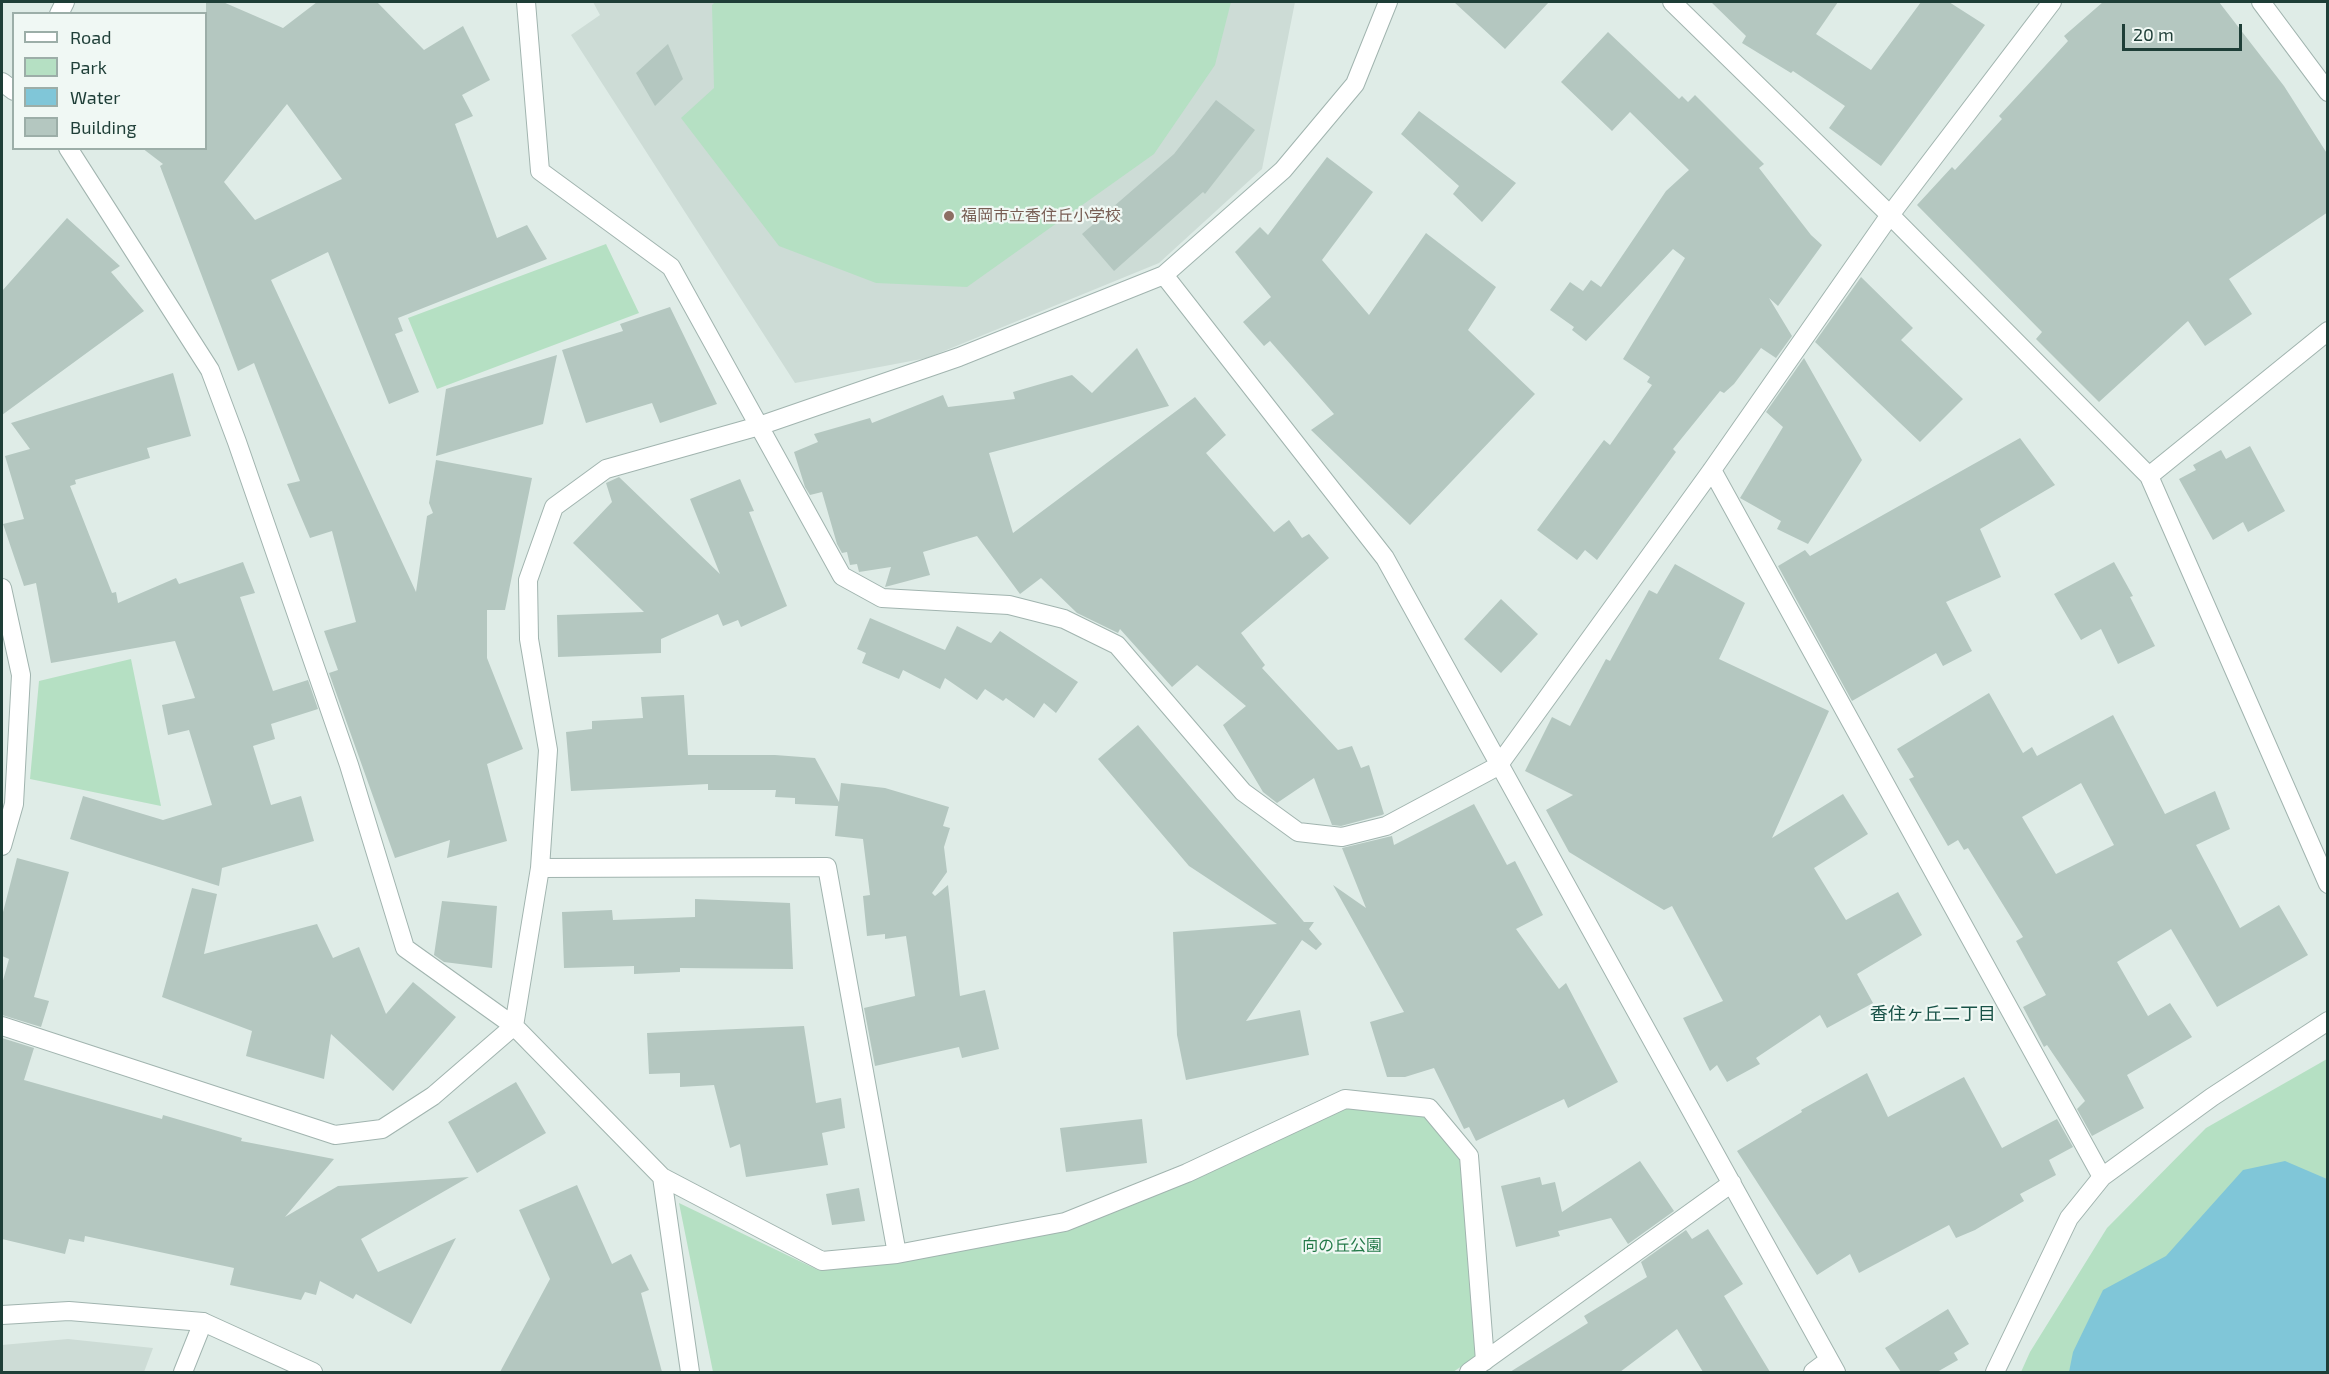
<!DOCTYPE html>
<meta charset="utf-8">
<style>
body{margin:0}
#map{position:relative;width:2329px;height:1374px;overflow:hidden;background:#dfece7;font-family:"Exo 2",sans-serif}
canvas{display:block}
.frame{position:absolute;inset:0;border:3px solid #1e3e37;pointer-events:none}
.legend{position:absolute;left:12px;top:12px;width:195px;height:138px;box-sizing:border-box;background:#f0f8f4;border:2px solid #9caea8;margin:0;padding:8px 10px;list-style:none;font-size:18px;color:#1e3e37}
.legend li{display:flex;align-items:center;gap:12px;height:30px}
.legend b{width:30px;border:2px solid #9caea8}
.scale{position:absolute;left:2122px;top:24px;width:120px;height:27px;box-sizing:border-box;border:3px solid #1e3e37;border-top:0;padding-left:8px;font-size:18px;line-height:21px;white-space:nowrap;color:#1e3e37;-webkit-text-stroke:4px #f0f8f4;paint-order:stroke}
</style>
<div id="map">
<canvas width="2329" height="1374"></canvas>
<div class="frame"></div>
<ul class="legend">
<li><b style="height:8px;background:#fff"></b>Road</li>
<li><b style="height:16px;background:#b5e0c3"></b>Park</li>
<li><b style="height:16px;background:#80c6d8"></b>Water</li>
<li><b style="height:16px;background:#b4c7c0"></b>Building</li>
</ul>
<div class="scale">20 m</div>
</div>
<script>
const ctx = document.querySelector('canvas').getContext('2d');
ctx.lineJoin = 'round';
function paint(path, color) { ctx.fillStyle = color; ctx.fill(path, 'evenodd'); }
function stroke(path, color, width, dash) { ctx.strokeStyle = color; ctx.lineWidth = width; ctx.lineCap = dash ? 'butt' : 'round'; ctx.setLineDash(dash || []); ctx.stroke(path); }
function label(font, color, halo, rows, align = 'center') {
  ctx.font = font + ' "Exo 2","Noto Sans JP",sans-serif'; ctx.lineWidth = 4.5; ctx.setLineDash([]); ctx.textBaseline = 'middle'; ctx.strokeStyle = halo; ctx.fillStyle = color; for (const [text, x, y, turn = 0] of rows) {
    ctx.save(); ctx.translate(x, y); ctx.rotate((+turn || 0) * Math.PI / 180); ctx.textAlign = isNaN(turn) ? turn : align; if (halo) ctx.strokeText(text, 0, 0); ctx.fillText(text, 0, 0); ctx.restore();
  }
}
paint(new Path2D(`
 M593,2h702l-33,167 -103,94 -232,95 -132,25 -224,-348 29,-20z
 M68,1339l85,9 -9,24h-142v-27z`), '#cddcd6');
paint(new Path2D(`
 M715,2h516l-16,63 -61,89 -187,133 -91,-4 -97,-37 -98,-128 33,-30 -2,-83z
 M606,244l33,69 -202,76 -29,-71z
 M131,659l30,147 -131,-27 9,-98z
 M2327,1059v313h-306l9,-20 77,-124 99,-100z
 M1345,1106l82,9 38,43 12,198 -24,16h-740l-34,-169 139,67 247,-39z`), '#b5e0c3');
paint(new Path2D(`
 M2285,1161l42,18v193h-258l4,-20 30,-62 63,-34 77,-86z`), '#80c6d8');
paint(new Path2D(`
 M206,2h17l60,26 34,-26h60l47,48 39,-24 27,54 -28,15 11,21 -18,8 42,114 30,-13 20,34 -149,59 5,13 -8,3 24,58 -30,12 -61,-152 -57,28 145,312 11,-76 6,-3 -4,-10 7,-43 96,18 -27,132h-18v48l36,91 -36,15 20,77 -60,17 3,-18 -55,18 -66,-185 9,-3 -14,-39 32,-9 -24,-91 -22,7 -23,-54 13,-3 -46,-118 -16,8 -78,-205 3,-2 -21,-16h64zM287,104l55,75 -87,41 -31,-38z
 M1454,2h95l-44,47z
 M1711,2h127l-22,32 55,36 50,-68h28l36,23 -104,141 -52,-38 16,-22 -52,-35 -2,2 -49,-30 4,-7z
 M2103,2h116l65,84 44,69v57l-99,67 23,35 -47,32 -17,-25 -89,81 -63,-63 6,-7 -125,-127 35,-38 3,3 47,-51 -3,-3 69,-75 -4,-5z
 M1608,32l71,67 3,-3 6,6 7,-7 69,69 -5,4 52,67 11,10 -44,61 -9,-8 23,38 -16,22 -15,-10 -27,36 -10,9 -4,-2 -47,58 3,3 -79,108 -12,-10 -8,10 -40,-30 67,-90 6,5 42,-60 -5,-3 3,-5 -27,-18 62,-101 -12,-9 -87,92 -14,-11 2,-3 -24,-17 20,-28 13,9 8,-11 10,7 65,-96 23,-21 -59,-58 -18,19 -51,-49z
 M668,44l15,35 -28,27 -19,-33z
 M1216,100l39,30 -50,64 -2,-2 -89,79 -32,-37 92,-80z
 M1419,111l97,72 -34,39 -29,-28 6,-8 -58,-52z
 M1327,157l46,35 -51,68 47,55 57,-82 70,54 -28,43 67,64 -125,131 -99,-95 23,-16 -64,-73 -6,5 -21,-24 28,-25 -36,-45 25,-25 8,8z
 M67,218l53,48 -9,6 33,39 -142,104v-124z
 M1861,277l52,51 -12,12 62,59 -43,43 -105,-100z
 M670,307l47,97 -57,19 -8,-20 -66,20 -24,-73 61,-19 -3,-7z
 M1137,348l32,58 -180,47 24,80 182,-136 31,38 -20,18 68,79 15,-12 13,18 7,-4 20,24 -88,75 24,32 -3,3 76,82 14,-4 9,22 8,-3 15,49 -2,1 -41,11 -9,-1 -18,-47 -37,25 -14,-11 -40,-67 23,-19 -49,-41 -25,22 -52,-58 -2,4 -41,-20 -36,-35 -21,16 -43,-58 -54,16 7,23 -45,12 6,-20 -32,5 -2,-8 -7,1 -3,-13 -5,1 -5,-9 -15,-52 -12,3 -5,-8 -11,-35 24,-10 -4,-8 56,-16 2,5 71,-28 5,12 67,-8 -2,-7 59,-17 20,18z
 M557,355l-14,69 -107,32 10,-67z
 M1804,358l58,102 -54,84 -31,-15 4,-8 -41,-23 43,-71 -17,-15z
 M173,373l18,63 -44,12 3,10 -75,22 1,4 -6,2 42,107 4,-1 2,11 58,-25 3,6 64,-22 12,31 -15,4 33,94 35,-11 10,29 -47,15 4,15 -22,7 18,59 30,-9 13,45 -92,27 -3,18 -149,-47 13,-43 80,24 49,-15 -23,-75 -21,5 -6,-30 33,-7 -20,-57 -124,22 -15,-80 -12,3 -21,-62 21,-5 -19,-63 25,-7 -19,-26z
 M2020,438l35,47 -75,44 21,48 -55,25 26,49 -29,15 -7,-13 -84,48 -74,-135 27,-16 5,6z
 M2250,446l35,65 -37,21 -5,-10 -30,18 -34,-61 17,-9 -3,-5 28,-15 5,9z
 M619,477l101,97 -30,-75 50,-20 14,32 -5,1 38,94 -46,21 -3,-7 -15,6 -5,-12 -57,25v14l-103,4 -1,-42 87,-3 -71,-69 39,-41 -6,-19z
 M2114,562l19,34 -3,1 25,49 -37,18 -17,-35 -20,11 -27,-46z
 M1675,564l70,39 -26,56 110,52 -57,127 71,-44 25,40 -54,34 32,52 52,-28 24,43 -65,39 16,29 -46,25 -7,-13 -64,43 4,6 -33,18 -10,-17 -7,6 -27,-53 40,-17 -51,-95 -8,4 -95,-58 -23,-42 27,-15 -48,-24 27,-54 18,9 36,-67 4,2 39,-71 8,4z
 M1501,599l37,35 -37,39 -37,-34z
 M870,618l75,32 12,-24 34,17 9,-12 78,51 -22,31 -12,-10 -10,15 -28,-20 -3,3 -18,-12 -8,11 -32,-22 -5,11 -37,-19 -4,9 -37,-16 4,-10 -9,-4z
 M1989,693l34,60 9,-6 5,9 76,-41 52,99 50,-23 15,38 -34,16 44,83 39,-23 29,50 -91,52 -46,-78 -54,33 31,54 22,-13 22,34 -65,38 17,33 -52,28 -15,-27 8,-8 -38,-56 -3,2 -21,-40 23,-12 -30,-54 7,-4 -55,-89 -4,2 -6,-10 -10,6 -39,-67 5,-2 -17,-28zM2081,783l33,62 -58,29 -34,-57z
 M684,695l4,60h87l40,3 24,44 2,-19 44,5 64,19 -6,19 7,2 -6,19 3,25 -15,21 3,3 13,-11 12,111 25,-6 14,59 -37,9 -3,-11 -84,19 -11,-58 51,-12 -9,-60 -21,3v-5l-18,2 -4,-40 7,-1 -7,-56 -28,-3 3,-30 -43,-2v-6l-20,-1 1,-7h-68v-6l-137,7 -5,-59 26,-3v-8l51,-3 -2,-21z
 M1138,725l166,197h10l-5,7 13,15 -6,6 -14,-10 -56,81 54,-11 9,45 -123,25 -9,-45 -4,-103 104,-8 -88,-58 -91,-107z
 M1474,804l33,61 8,-4 28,54 -27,14 43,60 7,-6 52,99 -50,26 -4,-9 -88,42 -7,-14 -5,2 -30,-61 -29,9h-18l-17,-55 34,-10 -71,-127 33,23 -24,-60 50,-12 2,9z
 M17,858l52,14 -35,125 15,4 -8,26 -39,-12v-31l7,-25 -7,-3v-40z
 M192,888l25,6 -13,60 113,-30 16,34 26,-11 27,67 27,-32 43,35 -63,74 -62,-57 -7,45 -78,-23 6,-25 -90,-34z
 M695,899l95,4 3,66 -113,-1v4l-46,2v-8l-70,2 -2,-56 50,-2 1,10 82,-3z
 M442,901l55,5 -5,62 -48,-6 -10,-7z
 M804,1026l12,77 25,-5 4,30 -23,5 6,32 -82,12 -6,-33 -10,4 -16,-63 -34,2v-14l-31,1 -2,-41z
 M2,1038l32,10 -10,32 138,39 1,-4 79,23 -1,3 93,18 -49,58 53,-31 131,-9 -108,62 17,33 78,-34 -45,86 -55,-30 -3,5 -33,-18 -4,14 -11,-3 -4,8 -71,-15 4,-17 -149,-32 -1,6 -15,-3 -4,15 -63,-15z
 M1867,1073l21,44 76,-40 38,71 55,-29 16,28 -24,13 7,15 -36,19 4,7 -49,29 -19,8 -7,-13 -90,48 -9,-19 -33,21 -80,-124 65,-39 -1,-2z
 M516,1082l30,51 -69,40 -29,-51z
 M1142,1119l5,44 -81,9 -6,-44z
 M1640,1161l34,50 -46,33 -17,-26 -53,13 2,5 -44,11 -15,-61 39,-9 2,8 13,-3 7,30z
 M577,1185l35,79 19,-10 18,36 -8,3 21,79h-162l50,-93 -31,-69z
 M859,1188l6,33 -33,4 -6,-31z
 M1708,1229l35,55 -19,12 46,76h-67l-26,-43 -57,43h-110l78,-49 -4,-7 63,-39 -6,-15 45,-32 6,9z
 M1948,1309l21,35 -15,9 4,7 -21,12h-36l-16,-24z`), '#b4c7c0');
const minor = new Path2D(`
 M526,2l14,169 131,96 171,309 40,22 127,7 55,14 53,26 126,147 55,40 44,5 44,-11 112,-60 214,-296 178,-255 162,-213
 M1672,2l218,213 259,261 179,408
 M2261,2l67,90
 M59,14l6,-12
 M2,82l12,9
 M68,148l142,222 27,72 112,323 56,183 109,78 148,151 160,84 75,-7 168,-32 122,-49 158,-74 84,9 40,48 16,205
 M1164,275l221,283 451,814
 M1712,470l390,707
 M2149,476l179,-145
 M2,588l19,87 -7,129 -12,42
 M540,868l287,-1 70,387
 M2,1026l333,109 47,-6 51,-33 81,-70 26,-158 8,-118 -19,-111 -1,-59 26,-73 52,-38 153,-43 200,-69 205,-82 119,-105 72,-86 33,-82
 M662,1177l28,195
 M183,1372l20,-50
 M1469,1372l263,-189
 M1813,1372l16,-12
 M1995,1372l74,-154 33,-41 110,-80 116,-76`);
const tertiary = new Path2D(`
 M2,1315l67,-4 134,11 110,50`);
stroke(minor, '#a1b4af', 20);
stroke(tertiary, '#a1b4af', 20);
stroke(minor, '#fff', 18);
stroke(tertiary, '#fff', 18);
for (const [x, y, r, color] of [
 [949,216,6,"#8d6e63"]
]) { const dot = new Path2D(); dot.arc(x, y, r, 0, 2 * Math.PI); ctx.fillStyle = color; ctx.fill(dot); stroke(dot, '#f0f8f4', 2); }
label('16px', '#785e54', '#f0f8f4', [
 ["福岡市立香住丘小学校",961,216]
], 'left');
label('16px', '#247a49', '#f0f8f4', [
 ["向の丘公園",1342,1246]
]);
label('18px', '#185247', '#f0f8f4', [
 ["香住ヶ丘二丁目",1933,1014]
]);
</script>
